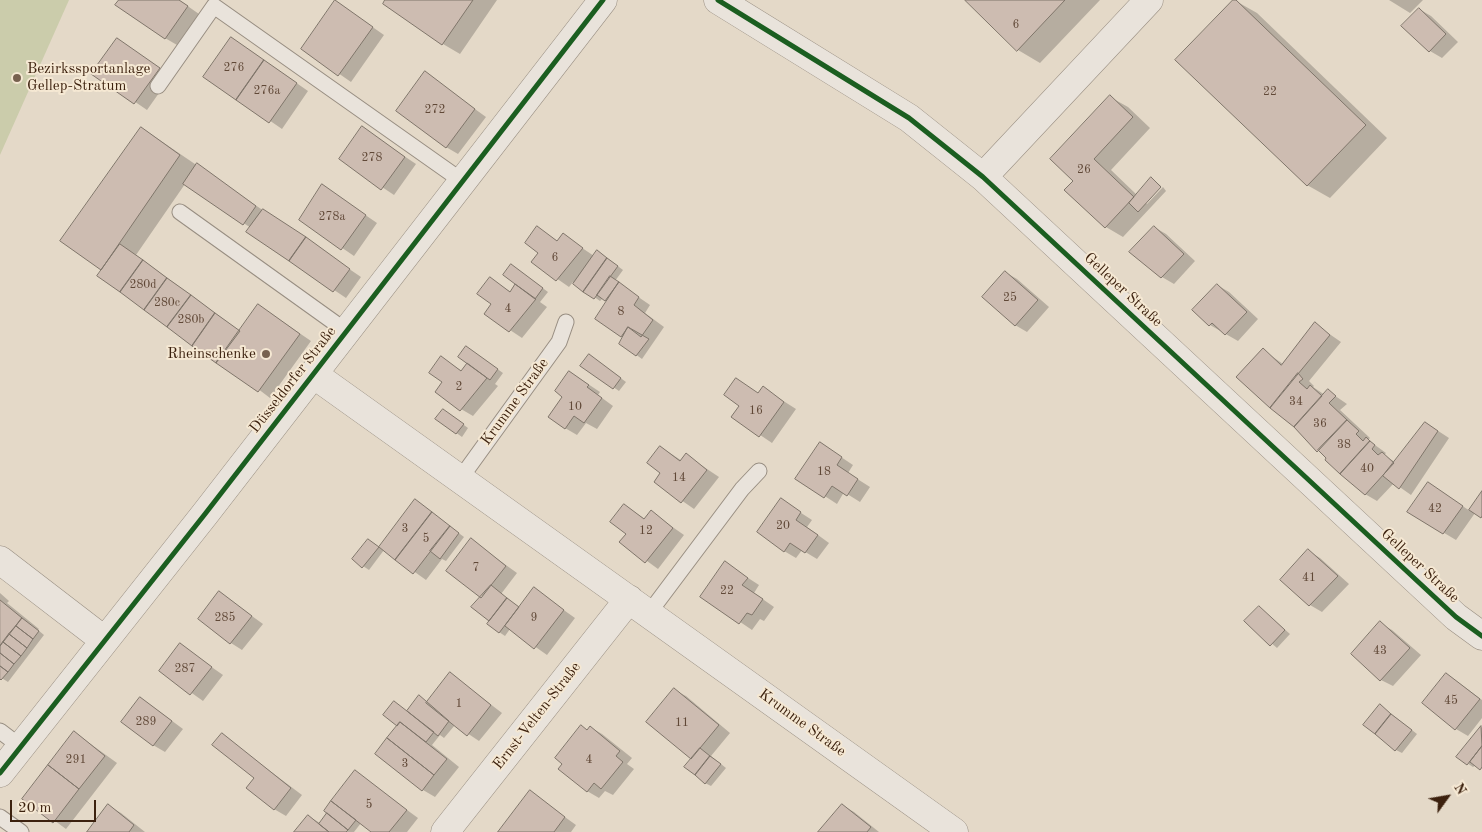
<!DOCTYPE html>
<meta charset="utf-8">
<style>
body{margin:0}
#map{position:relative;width:1482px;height:832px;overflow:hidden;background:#e4d9c8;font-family:"Old Standard TT",serif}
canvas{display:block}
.north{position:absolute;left:1422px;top:772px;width:50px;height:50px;-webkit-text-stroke:4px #f5e8d3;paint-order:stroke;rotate:58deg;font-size:14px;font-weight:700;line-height:20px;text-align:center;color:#3c210e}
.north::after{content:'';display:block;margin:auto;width:18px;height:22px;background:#3c210e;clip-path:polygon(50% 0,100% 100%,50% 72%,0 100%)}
.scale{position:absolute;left:10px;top:800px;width:86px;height:22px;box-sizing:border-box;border:2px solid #3c210e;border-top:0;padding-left:6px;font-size:15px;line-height:18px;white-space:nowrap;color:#3c210e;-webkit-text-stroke:4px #f5e8d3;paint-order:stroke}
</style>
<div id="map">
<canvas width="1482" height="832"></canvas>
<div class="north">N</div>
<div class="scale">20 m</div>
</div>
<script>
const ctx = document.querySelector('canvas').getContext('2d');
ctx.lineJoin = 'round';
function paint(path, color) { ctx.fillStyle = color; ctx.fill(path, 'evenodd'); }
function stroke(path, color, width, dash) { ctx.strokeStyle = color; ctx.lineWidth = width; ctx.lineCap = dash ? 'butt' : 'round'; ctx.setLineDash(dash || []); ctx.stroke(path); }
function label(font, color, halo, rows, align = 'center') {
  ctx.font = font + ' "Old Standard TT",serif'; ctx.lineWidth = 4; ctx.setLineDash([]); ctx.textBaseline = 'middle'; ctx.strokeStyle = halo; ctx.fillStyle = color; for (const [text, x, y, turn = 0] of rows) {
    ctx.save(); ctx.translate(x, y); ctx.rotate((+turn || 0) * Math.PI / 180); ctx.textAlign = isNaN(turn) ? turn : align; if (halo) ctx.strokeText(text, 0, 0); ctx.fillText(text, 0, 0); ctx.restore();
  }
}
paint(new Path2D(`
 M0,0h69l-69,155z`), '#cbccab');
paint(new Path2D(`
 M120,0h59l20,14 -22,31 -12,-7z
 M387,0h110l-37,54 -17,-10z
 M967,0h133l-60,63 -22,-13z
 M1234,0l23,13 130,125 -57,60 -23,-13z
 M1389,0h34l-13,13z
 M335,1l49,34 -33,47 -49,-34z
 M1419,9l12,7 27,26 -16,16 -12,-7z
 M117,40l54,36 -24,34 -54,-37z
 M243,46l65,45 -26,38 -77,-53z
 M425,73l61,44 -28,37 -12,-7z
 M1110,97l18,10 22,21 -39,42 26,25 14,-17 10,8 -16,16 2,2 16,-17 3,4 -43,46 -17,-10 -40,-37 9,-9z
 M142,128l219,149 -15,21 -98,-66 3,-4 -66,-44 -49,71 105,77 29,-19 41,28 -41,57 -208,-158z
 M362,128l54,36 -22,31 -54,-36z
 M323,186l54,37 -23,33 -54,-37z
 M1154,227l12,7 29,27 -21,23 -12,-7z
 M538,228l21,14 4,-7 31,21 9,-1 20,15 -8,11 35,24 -5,8 19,14 -22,32 -22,-16 4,-6 -27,-18 11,-18 -5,-3 -3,3 -27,-19 -4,5 -36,-25 7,-9z
 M517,269l31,23 -8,10 7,5 -25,31 -36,-24 7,-10 -3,-25 21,13 6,-8z
 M1005,272l12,7 32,28 -22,25 -12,-7z
 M1217,285l12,7 29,27 -20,22 -28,-16 -16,-15z
 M1315,324l26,18 -32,39 5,5 -1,1 12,8 3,-4 19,13 -7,6 30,28 -2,2 18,13 -2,2 11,7 31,-39 23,15 -38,57 -17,-12 -17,18 -12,-7 -38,-37 -22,-18 1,-1 -43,-88 20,14z
 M472,351l31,22 -8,11 3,2 -25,30 -12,-7 -20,-51 21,13 6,-8z
 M595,359l31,23 -7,9 -37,-25z
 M570,372l30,20 -2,3 15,11 -16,23 -11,-6 -9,12 -12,-7 -1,-32z
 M737,380l22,14 4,-6 33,21 -24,34 -40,-27 8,-10z
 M449,414l19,14 -6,9 -25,-18z
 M661,447l21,14 4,-6 33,22 -25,32 -39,-27 7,-9z
 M832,451l21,14 -5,8 22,14 -10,15 -16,-10 -7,12 -40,-26z
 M1440,491l30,20 12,-18v25l-7,-5 -19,27 -47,-28z
 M781,500l31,20 -5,7 22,16 -12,16 -15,-9 -6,8 -12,-7z
 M416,501l48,36 -18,24 -4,-2 -16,21 -42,-30 -15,20 -6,-4 11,-23 5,5z
 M624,505l21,14 6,-7 33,23 -26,34 -37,-27 6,-9z
 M471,540l46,33 -16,21 19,14 14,-19 41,29 -28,37 -37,-26 -5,7 -6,-4 -9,-11 -17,-14 9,-10z
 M1309,551l11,7 29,26 -27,28 -12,-7 -28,-25z
 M725,563l34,22 -5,8 20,14 -10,14 -4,-2 -8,11 -50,-34z
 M0,593l9,8 -2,2 32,26 -1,1 6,5 -36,47 -8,-5z
 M220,593l43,31 -21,26 -11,-7z
 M1259,607l31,27 -13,14 -31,-27z
 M1380,623l12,7 29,25 -28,31 -12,-6z
 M180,645l43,30 -20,26 -42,-30z
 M451,674l51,39 -23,28 -24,-16 -11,13 -4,-3 -8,10 27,22 -24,30 -12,-7 -24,-64 -5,-24 14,10 11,-15 9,6z
 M1447,674l35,26v18l-14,18 -12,-7z
 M674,690l12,6 44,37 -19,23 15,12 -15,18 -6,-3 -12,-25z
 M141,698l42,31 -18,23 -12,-7z
 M1381,706l36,28 -15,19 -6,-3z
 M582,727l6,3 2,-3 12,7 30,24 -5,6 7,5 -21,26 -8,-4 -6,7 -12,-7z
 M1481,727l1,1v41l-6,-4 -3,2 -15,-10z
 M74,732l43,31 -51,66 -42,-31z
 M222,735l80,60 -16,21 -12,-7 -19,-31z
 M355,772l63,46 -11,14h-34l-12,-9 -7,9h-59l13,-16 12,7z
 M530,792l46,33 -5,7h-71z
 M842,805l12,7 25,20h-59z
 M109,806l12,7 24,19h-56z`), '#0003');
const building = new Path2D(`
 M119,0h60l9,6 -23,33 -50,-34z
 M335,0l38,27 -35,49 -37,-27z
 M385,0h88l-31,45 -59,-41z
 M965,0h100l-48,51z
 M1233,0h3l130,125 -59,61 -132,-126z
 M1419,8l27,26 -17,18 -28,-26z
 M231,37l33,23 -28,40 -33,-23z
 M117,38l43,30 -26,36 -43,-30z
 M264,60l33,23 -28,40 -33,-23z
 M425,71l50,38 -29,39 -50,-37z
 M1110,95l23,22 -39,42 40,38 -29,31 -41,-38 9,-9 -23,-22z
 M362,126l43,31 -24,33 -42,-31z
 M141,127l39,28 -79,115 -41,-29z
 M197,163l59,43 -13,19 -60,-41z
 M1151,177l10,10 -23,25 -9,-9z
 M322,184l44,31 -25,35 -42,-30z
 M263,209l43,28 -17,24 -43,-29z
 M537,226l20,15 6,-8 20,15 -27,33 -25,-19 7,-9 -13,-10z
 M1154,226l30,28 -23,24 -32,-26z
 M306,237l44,32 -17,23 -44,-31z
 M120,244l23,16 -23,32 -23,-16z
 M597,250l10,8 -24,34 -10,-8z
 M607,258l11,8 -24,33 -11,-7z
 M143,260l24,18 -23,32 -24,-18z
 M511,264l32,24 -8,11 -32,-24z
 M1005,271l33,29 -23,26 -33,-29z
 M610,276l9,6 -14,19 -8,-6z
 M490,277l20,15 5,-8 21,15 -27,33 -25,-18 7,-10 -14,-10z
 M167,278l24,17 -24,32 -23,-17z
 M619,282l20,15 -5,8 19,15 -12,17 -13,-10 -7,10 -26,-18z
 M1217,284l30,28 -22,23 -13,-12 -3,3 -17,-16z
 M191,295l24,18 -23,33 -25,-19z
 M258,304l42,30 -42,58 -42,-29z
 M215,313l25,18 -24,32 -24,-17z
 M1315,322l15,13 -60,73 -34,-31 27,-29 18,17z
 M628,327l21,12 -13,17 -17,-12z
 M466,346l32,23 -8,11 -32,-23z
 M589,354l32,24 -8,11 -33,-23z
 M441,356l20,15 6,-8 20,15 -27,33 -25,-19 7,-10 -13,-9z
 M569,371l20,14 -2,2 15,11 -18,25 -10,-7 -9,13 -17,-12 14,-20 -7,-6z
 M1298,373l5,6 -4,3 8,7 3,-4 12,11 -28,31 -24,-19z
 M736,378l22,15 5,-7 21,16 -25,35 -28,-20 8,-11 -15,-11z
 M1328,389l8,7 -7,7 18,17 -30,32 -23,-25z
 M443,409l21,15 -8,10 -21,-15z
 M1347,420l12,11 -3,3 7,7 3,-4 4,4 -30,33 -15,-14 1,-2 -8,-8z
 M1425,422l13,9 -39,58 -16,-13z
 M1370,441l5,4 -3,4 6,6 4,-3 12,11 -29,32 -25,-21z
 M820,442l22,15 -5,8 21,14 -11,17 -15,-10 -8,12 -29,-19z
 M660,446l20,15 6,-8 21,17 -26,33 -27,-21 6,-9 -13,-10z
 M1428,482l35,24 -20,28 -36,-22z
 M1482,491v25l-1,2 -12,-8z
 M781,498l20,14 -5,8 22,15 -13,18 -15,-10 -6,9 -27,-20z
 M415,499l17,13 -37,48 -16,-13z
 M624,504l20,15 7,-9 22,18 -28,35 -26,-21 7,-8 -16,-12z
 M432,512l18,14 -37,48 -18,-14z
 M450,526l9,7 -19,26 -10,-8z
 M471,538l35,28 -25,32 -35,-27z
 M368,539l11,8 -17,21 -10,-9z
 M1308,549l30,27 -29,30 -29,-26z
 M725,561l23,17 -6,7 21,14 -11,16 -5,-2 -8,11 -39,-27z
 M491,585l16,13 -18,23 -18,-14z
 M534,587l30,23 -30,39 -29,-23z
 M219,591l33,25 -22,28 -32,-25z
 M507,598l12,9 -20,26 -12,-9z
 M0,600l22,18 -22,28z
 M1259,606l26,24 -15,16 -26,-25z
 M22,618l17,13 -6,8 -17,-13z
 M1380,621l30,27 -30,33 -29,-27z
 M16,626l17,13 -6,9 -18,-14z
 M9,634l18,14 -6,8 -18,-14z
 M3,642l18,14 -7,8 -14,-11v-7z
 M180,643l32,24 -22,28 -31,-24z
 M0,653l14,11 -6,8 -8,-6z
 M0,666l8,6 -7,8 -1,-1z
 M450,672l41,33 -24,31 -41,-33z
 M1446,673l34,26 -25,31 -33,-27z
 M674,688l45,37 -28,34 -45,-37z
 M419,695l30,26 -11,15 -31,-25z
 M140,697l32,24 -19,25 -32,-24z
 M394,701l40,31 -8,10 -26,-20 -3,4 -14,-11z
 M1380,704l11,10 -16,20 -12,-9z
 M1391,714l21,16 -17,21 -20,-17z
 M400,722l47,37 -13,16 -47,-37z
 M581,725l6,5 3,-4 30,25 -4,5 7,6 -22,27 -7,-6 -7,9 -29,-23 4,-5 -7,-6z
 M1481,726l1,20 -15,19 -11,-8z
 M74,731l31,25 -26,33 -31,-24z
 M222,733l69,55 -17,22 -28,-22 8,-10 -42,-33z
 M387,738l47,37 -12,16 -47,-37z
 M1482,746v21l-2,3 -10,-8z
 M700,748l10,8 -15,19 -11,-8z
 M710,756l11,8 -16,20 -10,-9z
 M48,765l31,24 -26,34 -31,-24z
 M355,770l52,40 -18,22h-18l-40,-31z
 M530,790l35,27 -11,15h-56z
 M331,801l25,19 -8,10 -24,-19z
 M108,804l26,21 -5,7h-42z
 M842,804l29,23 -4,5h-49z
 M327,813l21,17 -2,2h-17l-10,-8z
 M308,815l11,9 10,8h-35z`);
paint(building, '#cdbcb1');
stroke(building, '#7f756a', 1);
const lane = new Path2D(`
 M158,86l56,-80 248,175
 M180,212l166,119
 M460,479l99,-137 7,-20
 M649,613l93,-124 17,-18
 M0,731l21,16
 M0,817l21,15`);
const street = new Path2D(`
 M718,0l191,118 74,59 473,440 26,19
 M983,177l166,-177
 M313,374l641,458
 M0,560l104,80
 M0,773l205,-259 398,-514
 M445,832l184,-233`);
stroke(lane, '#988e82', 17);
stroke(street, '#988e82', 29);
stroke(lane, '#e9e3db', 15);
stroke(street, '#e9e3db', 28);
stroke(new Path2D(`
 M718,0l191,118 74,59 473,440 26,19
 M0,773l205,-259 398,-514`), '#1b5e20', 5);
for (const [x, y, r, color] of [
 [17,78,5,"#77614f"],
 [266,354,5,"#77614f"]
]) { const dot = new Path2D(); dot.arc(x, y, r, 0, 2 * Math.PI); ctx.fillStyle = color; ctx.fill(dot); stroke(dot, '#f5e8d3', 2); }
label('12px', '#604837', null, [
 ["6",1016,25],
 ["276",234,68],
 ["276a",267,91],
 ["22",1270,92],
 ["272",435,110],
 ["278",372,158],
 ["26",1084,170],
 ["278a",332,217],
 ["6",555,258],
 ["280d",143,285],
 ["25",1010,298],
 ["280c",167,303],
 ["4",508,309],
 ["8",621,312],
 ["280b",191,320],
 ["2",459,387],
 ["34",1296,402],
 ["10",575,407],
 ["16",756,411],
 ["36",1320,424],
 ["38",1344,445],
 ["40",1367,469],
 ["18",824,472],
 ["14",679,478],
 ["42",1435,509],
 ["20",783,526],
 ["3",405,529],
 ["12",646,531],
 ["5",426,539],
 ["7",476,568],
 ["41",1309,578],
 ["22",727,591],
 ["285",225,618],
 ["9",534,618],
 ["43",1380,651],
 ["287",185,669],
 ["45",1451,701],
 ["1",459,704],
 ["289",146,722],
 ["11",682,723],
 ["291",76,760],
 ["4",589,760],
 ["3",405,764],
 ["5",369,805]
]);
label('15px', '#3c210e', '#f5e8d3', [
 ["Bezirkssportanlage",27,69],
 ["Gellep-Stratum",27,86],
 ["Rheinschenke",256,354,"right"]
], 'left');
label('15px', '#3c210e', '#f5e8d3', [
 ["Gelleper Straße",1123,290,43],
 ["Düsseldorfer Straße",293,380,-52],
 ["Krumme Straße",515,402,-54],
 ["Gelleper Straße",1420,566,43],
 ["Ernst-Velten-Straße",537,716,-52],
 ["Krumme Straße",802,723,36]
]);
</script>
